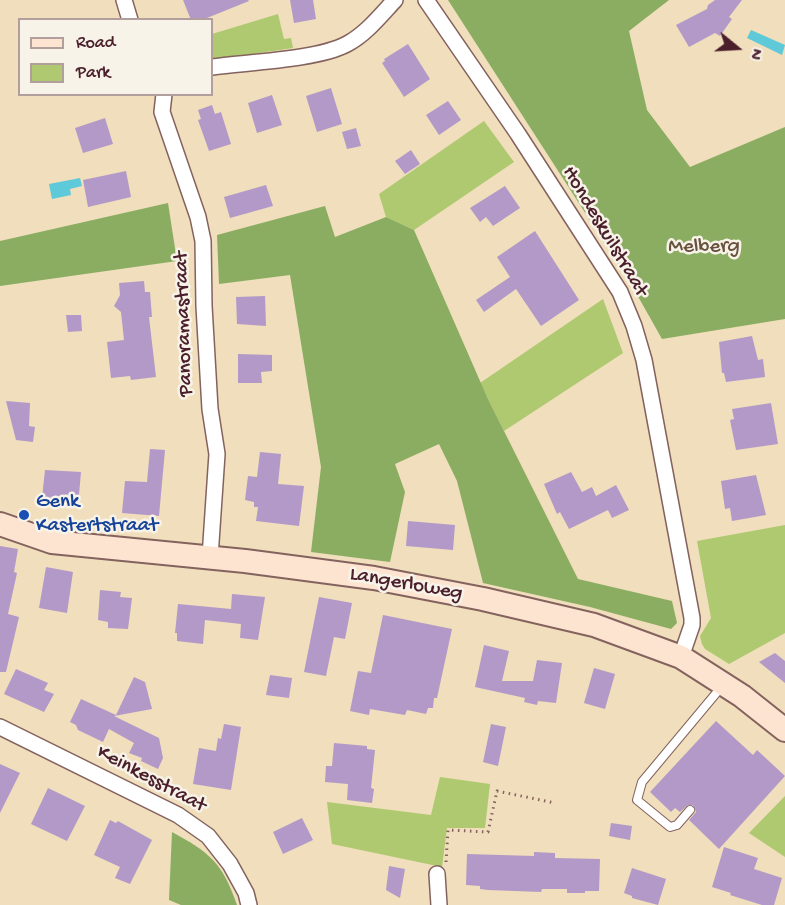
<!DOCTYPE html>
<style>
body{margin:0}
#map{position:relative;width:785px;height:905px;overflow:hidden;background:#f0debc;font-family:"Gochi Hand",sans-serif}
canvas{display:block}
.legend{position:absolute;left:18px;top:18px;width:195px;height:78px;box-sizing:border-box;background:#f7f3e8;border:2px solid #b29e9c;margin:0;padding:8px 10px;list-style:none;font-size:18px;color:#4a1f2b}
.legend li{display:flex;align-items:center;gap:12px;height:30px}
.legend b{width:30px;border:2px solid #b29e9c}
.north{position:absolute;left:707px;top:18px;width:60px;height:60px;-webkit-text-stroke:4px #f7f3e8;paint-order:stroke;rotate:108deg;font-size:16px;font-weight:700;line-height:24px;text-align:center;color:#4a1f2b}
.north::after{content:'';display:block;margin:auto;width:21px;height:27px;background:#4a1f2b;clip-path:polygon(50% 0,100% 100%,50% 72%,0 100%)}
</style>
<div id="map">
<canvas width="785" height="905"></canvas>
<ul class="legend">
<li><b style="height:8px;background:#fde4d0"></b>Road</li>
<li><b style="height:16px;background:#aec96f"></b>Park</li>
</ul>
<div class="north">N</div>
</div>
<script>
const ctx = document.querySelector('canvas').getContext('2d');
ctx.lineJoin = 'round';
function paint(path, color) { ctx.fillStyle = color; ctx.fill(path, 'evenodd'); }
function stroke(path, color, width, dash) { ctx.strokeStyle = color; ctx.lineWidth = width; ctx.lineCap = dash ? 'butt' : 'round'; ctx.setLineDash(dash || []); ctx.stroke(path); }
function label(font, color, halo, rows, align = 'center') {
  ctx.font = font + ' "Gochi Hand",sans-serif'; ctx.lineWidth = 5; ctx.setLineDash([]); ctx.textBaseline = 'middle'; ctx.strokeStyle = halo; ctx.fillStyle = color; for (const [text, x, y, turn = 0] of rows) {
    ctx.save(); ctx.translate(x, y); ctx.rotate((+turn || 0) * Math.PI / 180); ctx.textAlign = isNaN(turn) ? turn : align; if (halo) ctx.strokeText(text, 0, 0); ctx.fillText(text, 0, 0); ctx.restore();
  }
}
paint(new Path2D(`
 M278,14l6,25 7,-1 2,10 -81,12v-26z
 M484,121l30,41 -100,68 -28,-13 -7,-23z
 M603,299l20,54 -119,78 -24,-48z
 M785,525v108l-56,31 -24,-15 -3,-5 -2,-8 11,-18 -14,-77z
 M440,777l50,7 -5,44h-38l-5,39 -110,-23 -5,-42 104,13z
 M785,796v61l-36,-24z`), '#aec96f');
paint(new Path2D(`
 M448,0h221l-40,31 18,79 43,57 95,-40v192l-123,20 -31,-55z
 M168,203l9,58 -177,25v-45z
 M325,206l10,31 51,-20 28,13 73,167 91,182 94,22 5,22 -6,6 -81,-22 -107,-24 -26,-102 -18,-37 -44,20 10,28 -15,70 -79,-10 10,-85 -31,-192 -71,9 -2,-49z
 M172,832c37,20 51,31 65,73h-56l-12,-5z`), '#8aad62');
paint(new Path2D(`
 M751,30l34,15 -3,10 -35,-17z
 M80,178l2,8 -12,3 1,6 -19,4 -3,-15z`), '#5ec9d8');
paint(new Path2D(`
 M183,0h65l1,1 -47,19h-11z
 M290,0h23l3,19 -22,4z
 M715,0h27l-13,17 3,2 -12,17 -5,-3 -26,14 -13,-22 31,-16 1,-4z
 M408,44l22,35 -26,18 -22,-34 3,-2 -1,-2z
 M331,88l11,36 -25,8 -11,-36z
 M272,95l10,30 -25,8 -9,-30z
 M448,101l13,19 -22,15 -13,-20z
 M212,105l3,9 6,-2 10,32 -22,7 -11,-31 3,-1 -3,-9z
 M105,118l8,26 -30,9 -8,-25z
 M356,128l5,18 -14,3 -5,-17z
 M411,150l9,14 -15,10 -10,-13z
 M126,171l5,26 -43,10 -5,-27z
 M266,185l7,21 -43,12 -6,-21z
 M505,186l15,22 -27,18 -7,-9 -6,5 -10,-14z
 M535,231l44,69 -38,26 -25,-37 -32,23 -8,-12 34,-23 -13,-20z
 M144,281l1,11h5l2,25h-3l7,60 -25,3 -1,-4 -19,2 -4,-36 17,-2 -3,-28 -7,-6 6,-11 -1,-12z
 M265,296l1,30 -29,-2 -1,-27z
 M66,315h15l1,16 -14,1z
 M752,336l6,24 5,-1 2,18 -39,5 -2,-9h-2l-3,-31z
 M238,354l34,1v16l-11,1 1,11h-24z
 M6,401l24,2 -1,23 6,1 -2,15 -17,-2z
 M771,403l7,41 -42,6 -6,-30 4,-1 -2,-10z
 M150,449l15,1 -6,66 -37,-3 3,-32 22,1z
 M260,452l21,2 -3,30 26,2 -5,40 -43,-5 2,-14h-4v-5l-9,-2 3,-24 9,1z
 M45,470l36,2 -3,34 -18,-2v-4l-18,-2z
 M571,472l11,20 10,-5 4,9 20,-11 13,25 -17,8 -4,-8 -39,19 -9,-17 -3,2 -13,-30z
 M756,475l10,40 -34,6 -2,-13 -5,1 -4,-28z
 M408,521l47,4 -2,25 -47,-4z
 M0,546l18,3 -4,23 3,1 -9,41 11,3 -13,55h-6z
 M46,567l27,5 -6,41 -28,-5z
 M100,590l21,2 -1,5 12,1 -4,31 -20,-1v-6l-10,-2z
 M232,594l33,3 -7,43 -18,-2 1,-14 -36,-4 -2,24 -26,-3v-8h-2l3,-29 53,5z
 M319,597l33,6 -7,36 -11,-2 -8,39 -22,-4z
 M383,615l69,14 -15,69h-3l-1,10h-5l-2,6 -19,-4 -2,5 -35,-6 -1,6 -19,-4 8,-40 13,2z
 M484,645l25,6 -7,30h31l4,-21 25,3 -6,40 -18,-2 -1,4 -13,-3 1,-4 -50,-11z
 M775,653l10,8v22l-26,-21z
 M594,668l21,6 -10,35 -21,-6z
 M16,669l32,14 -4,7 10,4 -10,18 -40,-18z
 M270,675l22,3 -3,20 -23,-3z
 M134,677l11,5 7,27 -38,7 45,22 4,20 -5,11 -17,-8 1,-3 -13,-5 5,-10 -25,-14 -6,13 -25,-12 -2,-5 -6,-3 11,-23 35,16z
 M716,721l37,34 4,-5 28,26 -66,73 -30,-29 7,-8 -3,-7h-5l-8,7 -5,-4 -4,4 -21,-20z
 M224,724l17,3 -10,63 -38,-6 6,-36 17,3 2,-13 3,1z
 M491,724l15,3 -8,39 -15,-4z
 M334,743l33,3v3l8,1 -4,38 3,1 -2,14 -25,-3 1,-16 -23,-2 1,-16h6z
 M0,764l20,9 -20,40z
 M48,788l37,18 -18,35 -36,-17z
 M302,818l11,22 -30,14 -10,-22z
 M110,820l6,3 2,-2 34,19 -22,44 -15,-6 5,-11 -26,-12z
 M611,823l21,3 -2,14 -21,-4z
 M724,847l34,11 -4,11 28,9 -8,27h-12l-32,-10 1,-2 -19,-6z
 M534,852l21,1v5l45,1 -1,32h-14v2h-18v-4h-25l-1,3 -53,-2 -8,-1v-3l-14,-1 1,-31 67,2z
 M389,866l16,3 -5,29 -14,-8z
 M632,868l34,11 -8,26 -26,-7v-2l-8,-3z`), '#b399c8');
const lane = new Path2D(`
 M690,810l-13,15 -7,2 -33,-27 5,-18 81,-97`);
const street = new Path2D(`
 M124,0l6,20
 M426,0l92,134 102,158 14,34 10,34 48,258v7l-11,32
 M212,67c36,-5 105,-7 135,-23 19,-10 34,-29 48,-44
 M164,94l-2,18 36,105 5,24 1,65 6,103 7,45 -7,103
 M0,727l178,88 30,21 22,28 16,29 3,12
 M437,874l2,31`);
const secondary = new Path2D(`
 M0,524l52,18 193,19 129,17 109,21 111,26 87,32 61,39 43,34`);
stroke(lane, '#84625e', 10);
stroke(street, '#84625e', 18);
stroke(secondary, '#84625e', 26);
stroke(new Path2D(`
 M446,862l2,-32 40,2 9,-41 58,12`), '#84625e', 3, [1.5, 4.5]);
stroke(lane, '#fff', 8);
stroke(street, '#fff', 15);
stroke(secondary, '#fde4d0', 22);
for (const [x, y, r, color] of [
 [24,515,6,"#1a4fb4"]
]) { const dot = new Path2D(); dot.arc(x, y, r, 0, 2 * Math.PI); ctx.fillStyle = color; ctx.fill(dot); stroke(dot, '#f7f3e8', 2); }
label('21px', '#4a1f2b', '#f7f3e8', [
 ["Hondeskuilstraat",604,232,59],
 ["Panoramastraat",185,324,-92],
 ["Langerloweg",406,585,10],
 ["Keinkesstraat",151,780,28]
]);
label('21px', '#68523f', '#f7f3e8', [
 ["Melberg",704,248]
]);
label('21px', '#164399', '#f7f3e8', [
 ["Genk",36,503],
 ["Kastertstraat",36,527]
], 'left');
</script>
